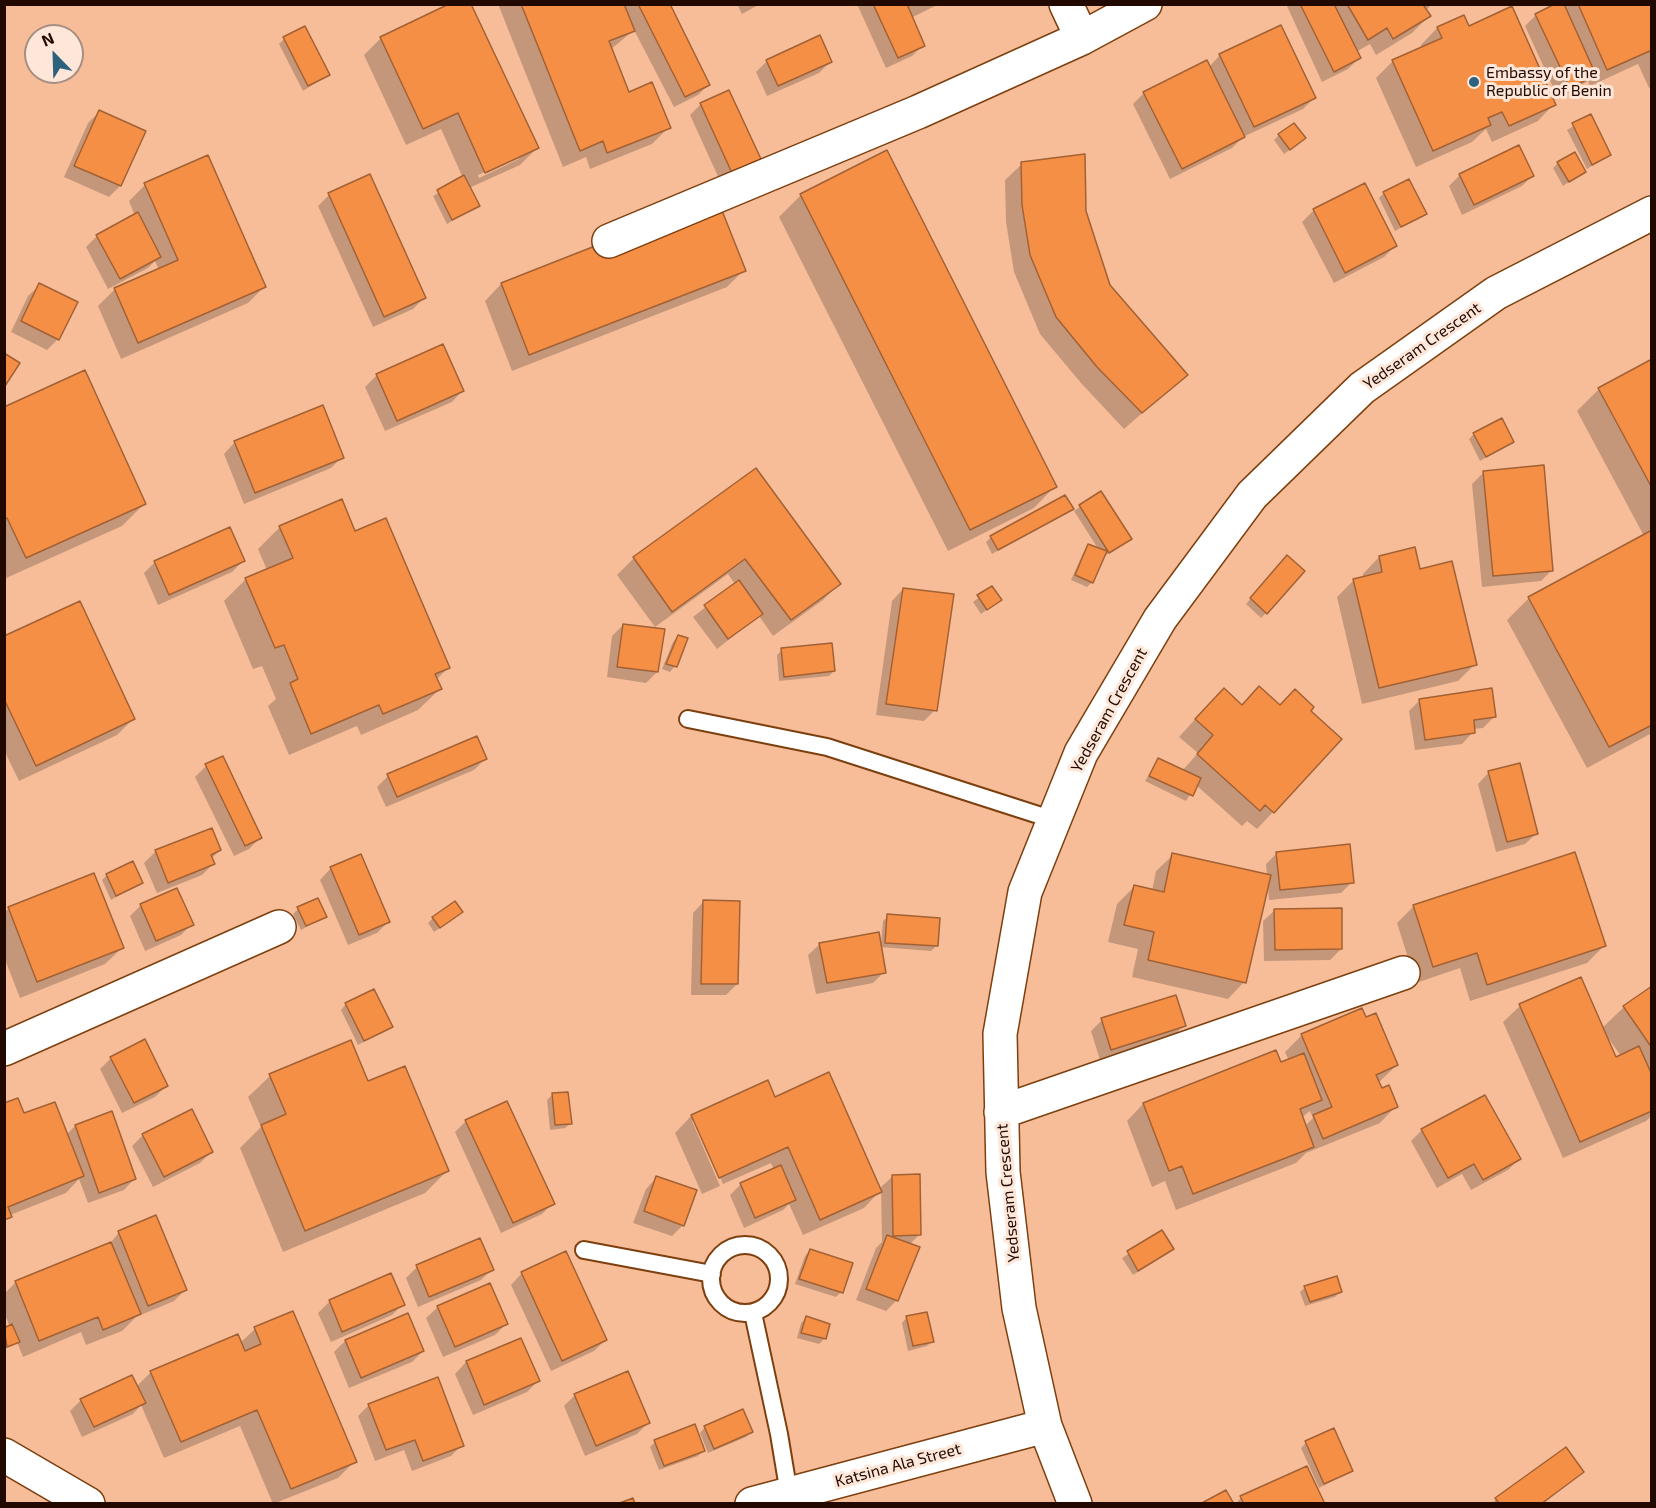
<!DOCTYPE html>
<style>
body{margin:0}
#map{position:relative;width:1656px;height:1508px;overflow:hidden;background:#f7bd99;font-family:"Exo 2",sans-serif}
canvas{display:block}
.frame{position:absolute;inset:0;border:6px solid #210900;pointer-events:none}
.north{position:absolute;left:24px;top:24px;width:60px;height:60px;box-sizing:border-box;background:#fee7d9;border:2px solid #a68e82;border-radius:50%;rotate:337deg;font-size:16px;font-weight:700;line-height:24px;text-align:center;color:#210900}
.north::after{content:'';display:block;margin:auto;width:21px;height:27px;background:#2c627d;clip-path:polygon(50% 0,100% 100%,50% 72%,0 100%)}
</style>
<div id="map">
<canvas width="1656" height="1508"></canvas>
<div class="frame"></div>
<div class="north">N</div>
</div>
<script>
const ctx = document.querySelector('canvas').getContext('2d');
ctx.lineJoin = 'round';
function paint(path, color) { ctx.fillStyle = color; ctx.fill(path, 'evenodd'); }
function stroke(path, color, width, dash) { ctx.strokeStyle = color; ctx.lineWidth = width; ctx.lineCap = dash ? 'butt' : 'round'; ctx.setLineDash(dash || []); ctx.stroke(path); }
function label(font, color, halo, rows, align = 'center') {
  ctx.font = font + ' "Exo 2",sans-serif'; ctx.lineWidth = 6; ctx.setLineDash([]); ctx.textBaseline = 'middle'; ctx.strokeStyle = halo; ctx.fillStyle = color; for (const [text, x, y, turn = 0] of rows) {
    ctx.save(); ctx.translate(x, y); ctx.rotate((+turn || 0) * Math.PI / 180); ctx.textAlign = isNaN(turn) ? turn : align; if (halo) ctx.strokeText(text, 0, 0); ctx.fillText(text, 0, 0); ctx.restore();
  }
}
paint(new Path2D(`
 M498,4h170l41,80 -11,11 -24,12 -40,-77 -24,20 18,44 41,33 -17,17 -62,25 -4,-12 -23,10z
 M737,4h23l-18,10z
 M857,4h82l-28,14 12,27 -11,11 -26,12z
 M1286,4h146l-7,7 4,5 -17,17 -36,22 -6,-11 -14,8 3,6 -11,11 -26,13z
 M1565,4h87v83l-3,1 -11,-24 -48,22 -2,-5 -30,17 -33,-72 11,-11z
 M1463,17l5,11 86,76 -16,17 -46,21 -6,-13 -14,13 -56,25 -40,-89 17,-17 29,-13 -1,-3 16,-17z
 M381,38l156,110 -17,17 -51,23 9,17 -31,19 -14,-28 30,-18 -22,-49 -35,16 -42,-90zM519,156v3l-40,19 -1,-3z
 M284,39l44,36 -25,16 -24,-47z
 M1220,55l94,43 -11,11 -60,28 -11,11 -62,31 -37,-75 11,-11 65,-26z
 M767,61l63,1 -11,11 -52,23 -11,-24z
 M701,104l58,55 -11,11 -27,13 -31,-68z
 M99,112l21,74 -11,11 -45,-20 24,-54z
 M1590,116l19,39 -22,14 -20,-39z
 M1279,135l20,8 -15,11 -10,-14z
 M1558,163l26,9 -21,14 -10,-18z
 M1022,164l63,48 23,74 78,89 -62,54 -43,-46 -41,-49 -26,-62 -8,-50 -1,-42z
 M1460,175h73l-11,11 -60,29 -13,-29z
 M145,185l119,102 -16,16 -127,56 -23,-53 17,-17 44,-19 -4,-9 -7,7 -40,21 -22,-42 11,-11 38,-20 -6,-15z
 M1364,185l31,61 -11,11 -50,26 -32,-61 12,-12z
 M1384,193l41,21 -30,17 -16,-33z
 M329,195l96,102 -12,12 -40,18 -55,-121z
 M801,195l254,291 -21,22 -86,43 -169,-334z
 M716,200l28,70 -17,17 -215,84 -27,-70 16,-17z
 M40,285l18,54 -11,11 -36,-18 17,-36z
 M442,346l21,44 -11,12 -67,29 -20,-44 11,-11z
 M1652,361v372l-65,35 -80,-148 22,-22 115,-62 -67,-125 21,-21z
 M4,409l140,95 -22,22 -118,53z
 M1474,434l38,8 -32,19 -11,-22z
 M235,442l107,15 -11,11 -87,36 -20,-50z
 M755,470l84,114 -16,16 -50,36 -14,-20 -42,33 -24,-32 42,-33 -7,-10 -73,53 -38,-52 17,-17z
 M1483,473l69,97 -11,11 -59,6 -10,-103z
 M1101,493l29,45 -28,20 -10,24 -5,5 -16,-7 13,-29 5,-5 10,4 -25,-39z
 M1072,509l-80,45 -6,-12 5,-5z
 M280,527l75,6 93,135 -12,12 4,9 -22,21 -57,25 -4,-9 -68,29 -21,-49 8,-7 -14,-33 -9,3 -29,-68 22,-22 21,-9 -9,-21z
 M1379,557l40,14 56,93 -17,17 -96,23 -25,-107 17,-17 9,-2v-4z
 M243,561l-11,11 -74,33 -14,-32 11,-11z
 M1282,562l-16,51 -5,5 -15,-14z
 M992,588l8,12 -19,14 -8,-12z
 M903,589l32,121 -11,11 -48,-6 16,-114z
 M623,625l34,47 -11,11 -39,-6 5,-41z
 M678,636l-3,30 -5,6 -8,-3 11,-27z
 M4,638l130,80 -17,17 -98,46 -15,-31z
 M782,650l52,21 -5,5 -50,5 -2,-26z
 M1420,700l75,16 -12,12 -10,1v3l-11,12 -47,6 -6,-39z
 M1207,706h73l29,5 -36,101 -16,17 -10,-8 -5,5 -46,-41 -10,16 -41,-20 13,-21 24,11 16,-18 -19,-16z
 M485,759l-11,11 -88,37 -9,-20 11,-11z
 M206,766l54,72 -11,11 -15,7 -39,-79z
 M1489,772l48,61 -12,11 -29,8 -18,-68z
 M211,830l9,20 -9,9 2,5 -11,11 -45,18 -13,-30 11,-11z
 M1277,853l75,29 -11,11 -72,7 -1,-15 -24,97 -16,17 -96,-22 6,-28 -30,-7 9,-38 17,-17 18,4 4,-20 17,-16 94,21 -1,-12z
 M331,868l57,54 -11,11 -29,12 -28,-65z
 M107,875l34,8 -30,17 -9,-20z
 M704,901l33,83 -11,11h-35l2,-82z
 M141,905l51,19 -11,11 -36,16 -15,-35z
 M1414,906l190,40 -17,17 -117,38 -10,-33 -44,15 -19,-60z
 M9,908l113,40 -17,16 -85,34 -16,-41v-44z
 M298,909l27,7 -24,14 -8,-16z
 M1275,910l66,39 -11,11 -66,1 -1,-40z
 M888,916l48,30 -5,5 -51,-4 4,25 -11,11 -57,11 -8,-39 12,-11h61l2,-23z
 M456,917l-22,15 -6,-9 5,-5z
 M1652,988v128l-6,5 -83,37 -60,-136 17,-16 82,22 22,-21zM1607,1039h2l12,17 -5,3z
 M346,1004l45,23 -33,18 -17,-35z
 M1366,1019l31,46 -19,18 18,23 -16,17 -74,30 -10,10 -120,47 -11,-29 -13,6 -25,-66 16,-17 137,-40 9,-3 -4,-9 17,-17zM1310,1111l3,7 -8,8 -4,-8z
 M1102,1020l82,5 -11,12 -73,23 -9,-29z
 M111,1058l55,28 -11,11 -33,16 -22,-44z
 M270,1076l97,7 80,88 -22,22 -142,59 -43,-104 21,-21 -13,-30z
 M552,1095l19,28 -6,5 -15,2 -3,-30z
 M774,1099l106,92 -16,17 -61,27 -14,-31 -6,6 -39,18 -14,-33 11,-11 33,-14 -3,-7 -48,21 -28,-63h-3l28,65 -18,8 -27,-61 16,-17z
 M4,1105l62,30 9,-9 36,-13 24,65 -11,12 -36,13 -9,-24 -13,14 -56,22 -6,8z
 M466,1121l87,82 -11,11 -41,19 -46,-101z
 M1422,1130l97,29 -11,11 -37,20 -9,-16 -25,14 -26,-47z
 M143,1135l68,17 -11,11 -47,24 -21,-41z
 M893,1176l26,59 -10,10 -12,55 -11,11 -30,-11 20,-52 6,-6 -1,-55z
 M657,1177l26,48 -11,11 -39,-13 13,-34z
 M119,1232l66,58 -11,11 -38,16 -14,14 -36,14 -5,-13 -58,25 -6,-15 -13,8v-21l6,-2 -6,-15v-18l12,-12 93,-37z
 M1161,1232l11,17 -39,26 -11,-17z
 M810,1250l31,42 -5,5 -41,-13 10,-28z
 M417,1267l75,2 -11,11 -63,27 -12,-29z
 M522,1273l83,67 -11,11 -43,20 -40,-86z
 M390,1275l13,29 -11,11 -61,27 -13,-29 11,-11z
 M1305,1287l35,5 -5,5 -30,9 -5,-14z
 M438,1307l68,17 -11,11 -52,22 -17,-39z
 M907,1317l25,24 -5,5 -19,5 -6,-28z
 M806,1318l23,7 -5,14 -5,5 -22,-6 4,-15z
 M255,1329l100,132 -17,17 -65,26 -33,-78 -76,32 -23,-53 -8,9 -51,23 -12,-26 11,-11 55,-13 15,-15 89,-29z
 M520,1340l18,41 -11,11 -54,23 -18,-41 11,-12z
 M345,1341l78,10 -11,11 -63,26 -15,-36z
 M575,1395l73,28 -11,11 -52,22 -21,-50z
 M369,1405l93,40 -11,11 -39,15 -8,-21 -29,11 -17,-45z
 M705,1427l46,5 -5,5 -38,16 -8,-20z
 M655,1442l48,9 -5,5 -39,14 -9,-23z
 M1306,1443l45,28 -32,17 -18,-40z
 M1582,1472l-39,32h-51l4,-5z
 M1241,1498l82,6h-88z`), '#0003');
const building = new Path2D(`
 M449,4h22l68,144 -54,25 -27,-60 -35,16 -43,-92z
 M521,4h103l11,27 -26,10 20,51 23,-10 19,46 -64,25 -4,-12 -23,10z
 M638,4h32l40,81 -25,12z
 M873,4h34l18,42 -27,12z
 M1300,4h34l27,54 -27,14z
 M1347,4h80l-3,2 7,10 -38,23 -6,-11 -19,12z
 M1555,4h9l32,71 -26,13 -35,-74z
 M1578,4h74v46l-45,20z
 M1512,6l44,99 -47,21 -7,-14 -14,6 3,7 -58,26 -41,-91 50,-22 -5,-11 27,-12 5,11z
 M1281,25l35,73 -62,29 -35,-73z
 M305,26l25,49 -22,11 -25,-49z
 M820,35l12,27 -54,24 -12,-26z
 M1207,60l38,77 -63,32 -39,-77z
 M729,90l32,69 -29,14 -32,-70z
 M99,110l47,21 -25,55 -47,-20z
 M1591,114l20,41 -19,10 -20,-42z
 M1294,123l12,15 -16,12 -12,-16z
 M1519,145l15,31 -60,29 -15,-31z
 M887,150l170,337 -87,43 -170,-336z
 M1575,152l11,20 -17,10 -12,-20z
 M1085,154l1,57 24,74 78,90 -46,38 -45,-46 -41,-50 -26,-62 -8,-50 -1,-43z
 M208,155l58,132 -128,56 -24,-55 64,-28 -34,-77z
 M370,174l56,124 -42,19 -56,-124z
 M464,175l16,31 -28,14 -15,-30z
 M1409,179l18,35 -26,13 -18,-35z
 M1365,183l32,63 -52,27 -32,-64z
 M717,198l29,73 -217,84 -28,-72z
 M138,212l23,45 -41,22 -24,-44z
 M39,283l39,19 -19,38 -38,-19z
 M443,344l21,47 -67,30 -21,-47z
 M4,353l16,10 -15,23 -1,-1z
 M1652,359v129l-54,-100z
 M85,370l61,134 -120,54 -19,-40 -3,1v-112z
 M323,405l21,53 -89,35 -21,-52z
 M1502,418l12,24 -28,15 -13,-24z
 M1544,465l9,106 -60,5 -10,-105z
 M756,468l85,116 -50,36 -46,-61 -73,53 -39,-55z
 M1101,491l31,48 -23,14 -30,-48z
 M1065,495l9,14 -76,41 -8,-14z
 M342,499l13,32 31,-13 64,150 -15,6 7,15 -59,25 -4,-9 -68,29 -21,-51 8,-4 -14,-34 -9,3 -30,-70 48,-20 -14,-32z
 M230,527l15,34 -76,34 -15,-34z
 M1652,530v195l-43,22 -81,-150z
 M1088,544l19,7 -14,32 -18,-8z
 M1415,547l5,22 32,-8 25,104 -98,23 -26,-109 29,-7 -3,-16z
 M1287,555l18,16 -38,43 -17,-16z
 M739,580l24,34 -35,25 -24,-34z
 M992,586l10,14 -15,10 -10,-15z
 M903,588l51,6 -17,117 -51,-7z
 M80,601l55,118 -99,47 -32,-67v-63z
 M623,624l42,5 -7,43 -41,-5z
 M678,635l10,3 -11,29 -11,-3z
 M832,643l3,28 -51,6 -3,-29z
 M1259,686l21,19 15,-16 19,18 -3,4 31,28 -68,74 -9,-8 -5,6 -63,-57 16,-19 -18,-16 29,-31 18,17z
 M1492,688l4,29 -22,3 1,13 -50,7 -6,-41z
 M477,736l10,23 -90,38 -10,-23z
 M223,756l39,82 -17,8 -40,-82z
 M1158,758l43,20 -8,18 -44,-20z
 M1520,763l18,71 -31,8 -19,-71z
 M212,828l9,22 -10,5 4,9 -47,19 -13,-33z
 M1350,844l4,39 -74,7 -4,-38z
 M1575,852l31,94 -119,39 -10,-32 -44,14 -20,-62z
 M1172,853l99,22 -25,108 -98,-23 6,-28 -30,-7 10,-40 30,7z
 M361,854l29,68 -31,13 -29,-68z
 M133,861l10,22 -27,13 -10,-22z
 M94,873l30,75 -87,34 -29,-75z
 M177,888l17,37 -38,16 -16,-37z
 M318,898l9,19 -21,9 -9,-19z
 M703,900l37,1 -2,83h-37z
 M455,901l8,11 -23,16 -8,-11z
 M1342,908v41l-67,1 -1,-41z
 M887,914l53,4 -2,28 -53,-3z
 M879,932l7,41 -59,10 -8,-40z
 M1581,977l35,80 23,-11 13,29v36l-72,31 -61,-138z
 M1652,986v62l-29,-42z
 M374,989l19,38 -29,14 -19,-38z
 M1176,995l10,31 -75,24 -10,-32z
 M1362,1008l4,9 10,-4 22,52 -22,10 6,13 7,-3 9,22 -75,32 -10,-24 19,-8 -31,-73z
 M145,1039l23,47 -34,17 -24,-46z
 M351,1040l17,41 37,-15 44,105 -144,60 -44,-106 25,-11 -17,-40z
 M1276,1050l5,12 23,-9 18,47 -22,9 14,38 -121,47 -11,-28 -13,5 -26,-68z
 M829,1072l53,120 -62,28 -32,-73 -69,31 -28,-63 77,-35 7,17z
 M568,1092l4,32 -17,1 -3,-32z
 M1485,1095l36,64 -38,21 -9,-16 -26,14 -27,-49z
 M18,1098l6,15 31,-11 29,74 -76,31 4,10 -8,3v-117z
 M507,1101l48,103 -42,19 -48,-103z
 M192,1109l21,43 -49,25 -22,-43z
 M112,1111l24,68 -37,14 -24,-68z
 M781,1165l15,35 -41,18 -15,-35z
 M920,1174l1,61 -28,1 -1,-61z
 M656,1176l41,14 -13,36 -40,-15z
 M156,1215l31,75 -39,16 -30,-75z
 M1162,1230l12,19 -36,22 -11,-20z
 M887,1235l33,12 -22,54 -32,-12z
 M480,1238l14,32 -65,27 -13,-32z
 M111,1242l30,72 -38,16 -5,-13 -59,24 -24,-60z
 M810,1249l43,14 -10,30 -44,-14z
 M566,1251l41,89 -45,21 -41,-89z
 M391,1273l14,32 -63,27 -13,-32z
 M1337,1276l5,16 -32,10 -6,-16z
 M490,1283l18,41 -53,23 -18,-41z
 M293,1311l64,151 -66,27 -34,-79 -76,32 -31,-71 88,-37 7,17 16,-7 -7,-17z
 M927,1312l7,30 -21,4 -7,-30z
 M408,1313l16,38 -63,27 -16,-38z
 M806,1316l24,8 -4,15 -25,-6z
 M12,1324l8,18 -13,5 -3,-19z
 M521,1338l19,43 -56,24 -18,-44z
 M628,1371l22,52 -54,23 -22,-52z
 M132,1375l14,28 -52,24 -14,-28z
 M438,1377l26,69 -41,15 -8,-21 -29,10 -18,-46z
 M743,1409l10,23 -39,17 -10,-23z
 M695,1424l10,27 -41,15 -10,-26z
 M1334,1428l19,43 -29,13 -19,-43z
 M1566,1447l18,25 -43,32h-41l-5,-6z
 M1307,1466l18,38h-81l-4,-8z
 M1226,1490l8,14h-34z
 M633,1498l2,6h-18z`);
paint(building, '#f68f46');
stroke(building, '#a26134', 1.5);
const service = new Path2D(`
 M688,719l139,28 227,73
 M711 1279a34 34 0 1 1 68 0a34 34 0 1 1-68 0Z
 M584,1250l128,24
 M753,1313l26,121 10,60`);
const minor = new Path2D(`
 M1066,4l16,34 63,-34
 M609,241l309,-129 164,-74
 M4,1049l275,-122
 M1001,1112l402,-139
 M4,1455l84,49
 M752,1504l293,-78
 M1075,1504l-30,-78 -26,-118 -16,-136 -3,-138 25,-142 56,-139 79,-134 92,-124 110,-107 134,-95 156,-80`);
stroke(service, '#7d3f0d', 20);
stroke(minor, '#7d3f0d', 36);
stroke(service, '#fff', 16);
stroke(minor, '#fff', 33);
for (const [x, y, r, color] of [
 [1474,82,6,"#2c627d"]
]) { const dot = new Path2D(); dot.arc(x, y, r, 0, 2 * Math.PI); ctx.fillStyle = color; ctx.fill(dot); stroke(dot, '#fee7d9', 2); }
label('16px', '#210900', '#fee7d9', [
 ["Embassy of the",1486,73],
 ["Republic of Benin",1486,91]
], 'left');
label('16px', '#210900', '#fee7d9', [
 ["Yedseram Crescent",1422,346,-35],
 ["Yedseram Crescent",1109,710,-61],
 ["Yedseram Crescent",1008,1193,-95],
 ["Katsina Ala Street",898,1465,-15]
]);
</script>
